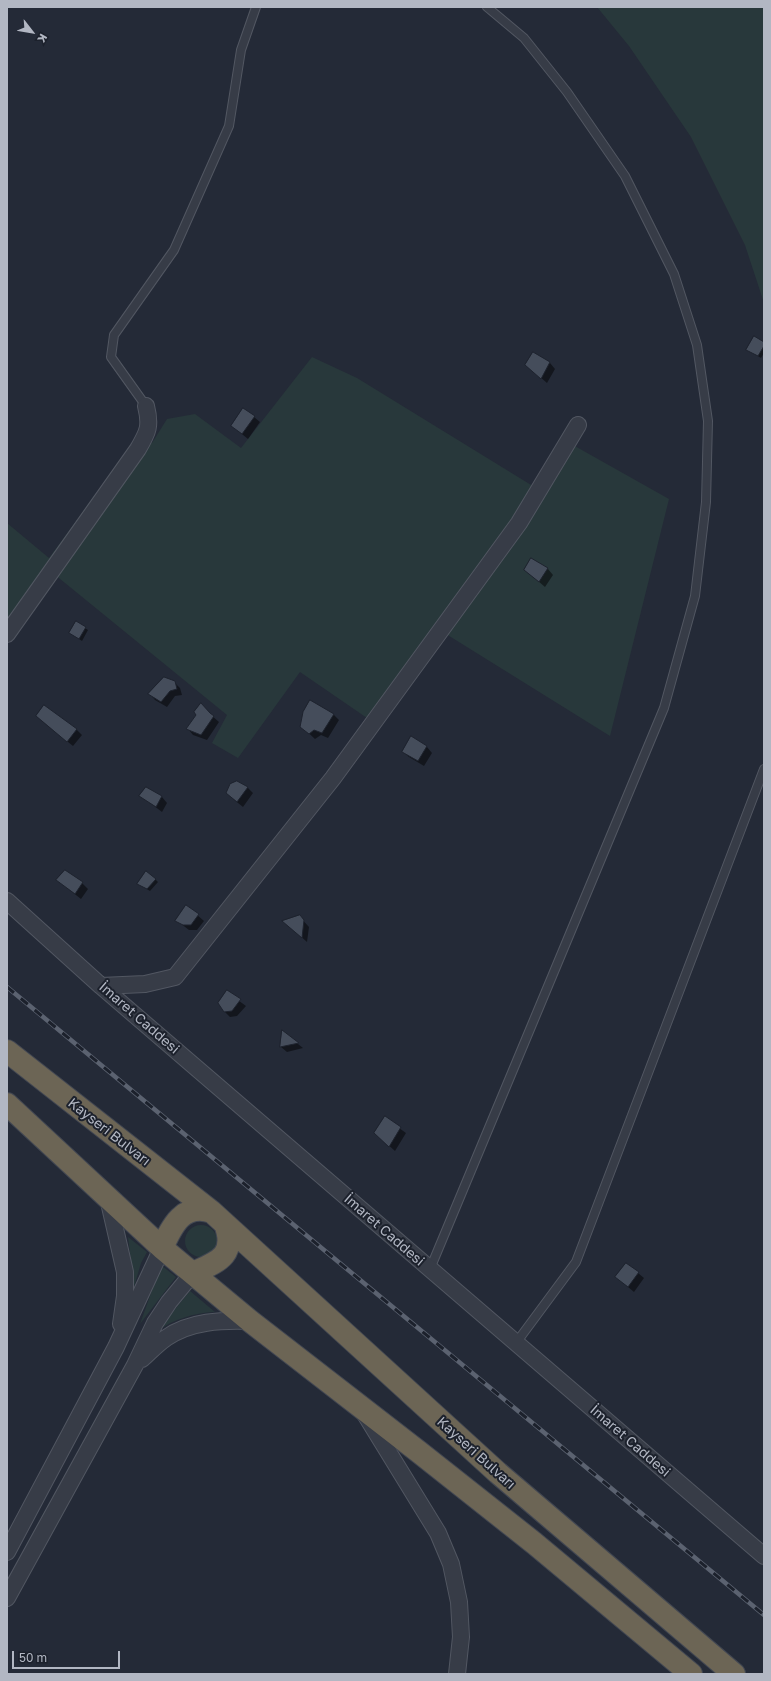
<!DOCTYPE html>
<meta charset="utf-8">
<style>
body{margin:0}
#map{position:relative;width:771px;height:1681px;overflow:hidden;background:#242a37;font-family:"Golos Text",sans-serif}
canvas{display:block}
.frame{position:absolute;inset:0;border:8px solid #b2b7c3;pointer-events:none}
.north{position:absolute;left:12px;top:12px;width:40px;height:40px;-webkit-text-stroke:3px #1c212c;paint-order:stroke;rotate:121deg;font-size:11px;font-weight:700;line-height:16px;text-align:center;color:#b2b7c3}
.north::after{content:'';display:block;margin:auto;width:14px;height:18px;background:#b2b7c3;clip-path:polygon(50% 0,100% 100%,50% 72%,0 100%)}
.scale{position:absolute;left:12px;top:1651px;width:108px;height:18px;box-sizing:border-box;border:2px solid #b2b7c3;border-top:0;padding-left:5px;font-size:12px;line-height:14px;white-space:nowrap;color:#b2b7c3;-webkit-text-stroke:3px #1c212c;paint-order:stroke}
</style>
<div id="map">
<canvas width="771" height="1681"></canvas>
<div class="frame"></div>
<div class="north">K</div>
<div class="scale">50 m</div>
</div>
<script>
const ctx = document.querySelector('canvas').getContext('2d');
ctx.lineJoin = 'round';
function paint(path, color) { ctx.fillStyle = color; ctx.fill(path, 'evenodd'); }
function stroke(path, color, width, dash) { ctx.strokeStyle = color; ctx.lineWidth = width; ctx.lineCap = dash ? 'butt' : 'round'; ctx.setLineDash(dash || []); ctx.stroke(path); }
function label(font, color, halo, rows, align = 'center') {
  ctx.font = font + ' "Golos Text",sans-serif'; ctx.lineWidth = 4; ctx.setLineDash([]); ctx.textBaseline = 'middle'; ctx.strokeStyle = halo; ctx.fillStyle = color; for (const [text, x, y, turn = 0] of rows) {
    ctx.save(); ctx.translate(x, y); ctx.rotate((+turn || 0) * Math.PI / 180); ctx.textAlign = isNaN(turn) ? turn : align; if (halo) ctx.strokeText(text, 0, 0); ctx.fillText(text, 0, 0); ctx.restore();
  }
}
paint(new Path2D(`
 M597,7h167v296l-19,-58 -54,-108 -62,-91z
 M312,357l45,21 179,110 37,-43 96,54 -59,237 -172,-107 -71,89 -67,-46 -62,86 -26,-15 15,-28 -173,-141 -47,60v-111l42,35 91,-124 12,9 15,-24 28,-5 46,34z
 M185 1241a16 16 0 1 1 32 0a16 16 0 1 1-32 0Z
 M128,1237l19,15 -6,11 -7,24z
 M161,1265l15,12 -36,47z
 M190,1291l25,21c-22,1 -40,7 -58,19z`), '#28383b');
paint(new Path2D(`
 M764,344v9l-3,5 -13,-8z
 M533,353l17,10 5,6 -8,14 -15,-13z
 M254,417l6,5 -12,17 -16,-13z
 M531,559l17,10 5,6 -8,12 -14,-12z
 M77,623l11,7 -6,11 -12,-8z
 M174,682l6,6 2,7 -7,1 -8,11 -12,-7 -5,-6z
 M311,701l23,14 5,5 -11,18 -7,-3 -6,4 -14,-13z
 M197,715h14l8,7 -12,18 -14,-5 -5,-6z
 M43,722l33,7 6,6 -9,11z
 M411,738l16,9 5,6 -8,13 -15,-9 -6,-5z
 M237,782l11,6 5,5 -10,14 -10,-8z
 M146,788l16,9 5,6 -5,9 -21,-16z
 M155,879l3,3 -8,9 -12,-7z
 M57,880l25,3 6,6 -7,10z
 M187,906l17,15 -7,9h-8l-13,-10z
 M299,916l10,11 -2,15 -18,-16z
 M227,992l19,14 -9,10 -7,1 -5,-5z
 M283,1032l20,16 -16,4 -6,-5z
 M385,1118l21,15 -11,18 -20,-18z
 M638,1273l6,5 -10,14 -18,-15z`), '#0007');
const building = new Path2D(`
 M754,336l10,6v4l-6,10 -12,-6z
 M533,352l17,10 -9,17 -16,-14z
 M243,408l12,8 -13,18 -11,-8z
 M531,558l17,10 -9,14 -15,-12z
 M76,621l10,6 -7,12 -10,-6z
 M164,677l11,4 2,8 -7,2 -9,11 -13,-8z
 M310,700l24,14 -12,19 -8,-3 -5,4 -9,-7 3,-15z
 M201,703l9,10 4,3 -13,19 -15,-6 10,-14 -2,-3z
 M44,705l33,24 -10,13 -31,-26z
 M411,736l16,10 -9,15 -16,-9z
 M237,781l11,6 -11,15 -11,-9 4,-9z
 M146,787l16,9 -6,11 -17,-11z
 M65,870l18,12 -8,12 -19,-14z
 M146,871l10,8 -9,10 -10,-5z
 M186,905l13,9 -8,11h-8l-8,-4z
 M300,915l4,5 -2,18 -20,-17z
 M227,990l14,9 -9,12 -8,1 -6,-9z
 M282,1030l17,13 -19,4z
 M385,1116l16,11 -12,20 -15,-14z
 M626,1263l13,9 -11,15 -13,-10z`);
paint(building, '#454d5b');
stroke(building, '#1e232e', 1);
const lane = new Path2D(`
 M146,406l-35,-49 3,-22 60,-85 55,-124 12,-76 15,-43
 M430,1269l234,-561 31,-112 11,-94 2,-81 -11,-76 -23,-71 -49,-98 -58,-84 -43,-54 -37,-31
 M516,1343l60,-81 188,-493`);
const street = new Path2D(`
 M7,634l131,-185c10,-17 13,-23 8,-43
 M7,901l94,85 663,570
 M101,986l44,-2 30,-7 158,-199 143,-196 43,-59 59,-98
 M108,1198l17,74v24l-4,28
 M142,1359c8,-7 15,-15 24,-21 24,-17 56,-18 84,-17
 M365,1414l73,119 13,31 8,38 2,35 -4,37
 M7,1552l109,-205 46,-99
 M7,1598l128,-233 20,-42 14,-21 24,-29`);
const highway = new Path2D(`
 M7,1051l205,161
 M7,1104l155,144 88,73 169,131 115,91 157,131
 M162,1248c10,-22 21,-46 50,-36l286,261 236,201
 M193,1273c24,-11 44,-17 32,-49`);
stroke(lane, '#525762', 10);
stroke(street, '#525762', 18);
stroke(highway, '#424752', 24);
stroke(lane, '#373c47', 8);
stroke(street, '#373c47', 16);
stroke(highway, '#6c6555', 22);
const rail = new Path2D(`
 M7,987l757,628`);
stroke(rail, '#5b6270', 4.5);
stroke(rail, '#1c212c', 3, [9]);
label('14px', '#b2b7c3', '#1c212c', [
 ["İmaret Caddesi",139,1018,41],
 ["Kayseri Bulvarı",109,1132,38],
 ["İmaret Caddesi",384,1230,41],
 ["İmaret Caddesi",630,1441,41],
 ["Kayseri Bulvarı",476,1453,42]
]);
</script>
